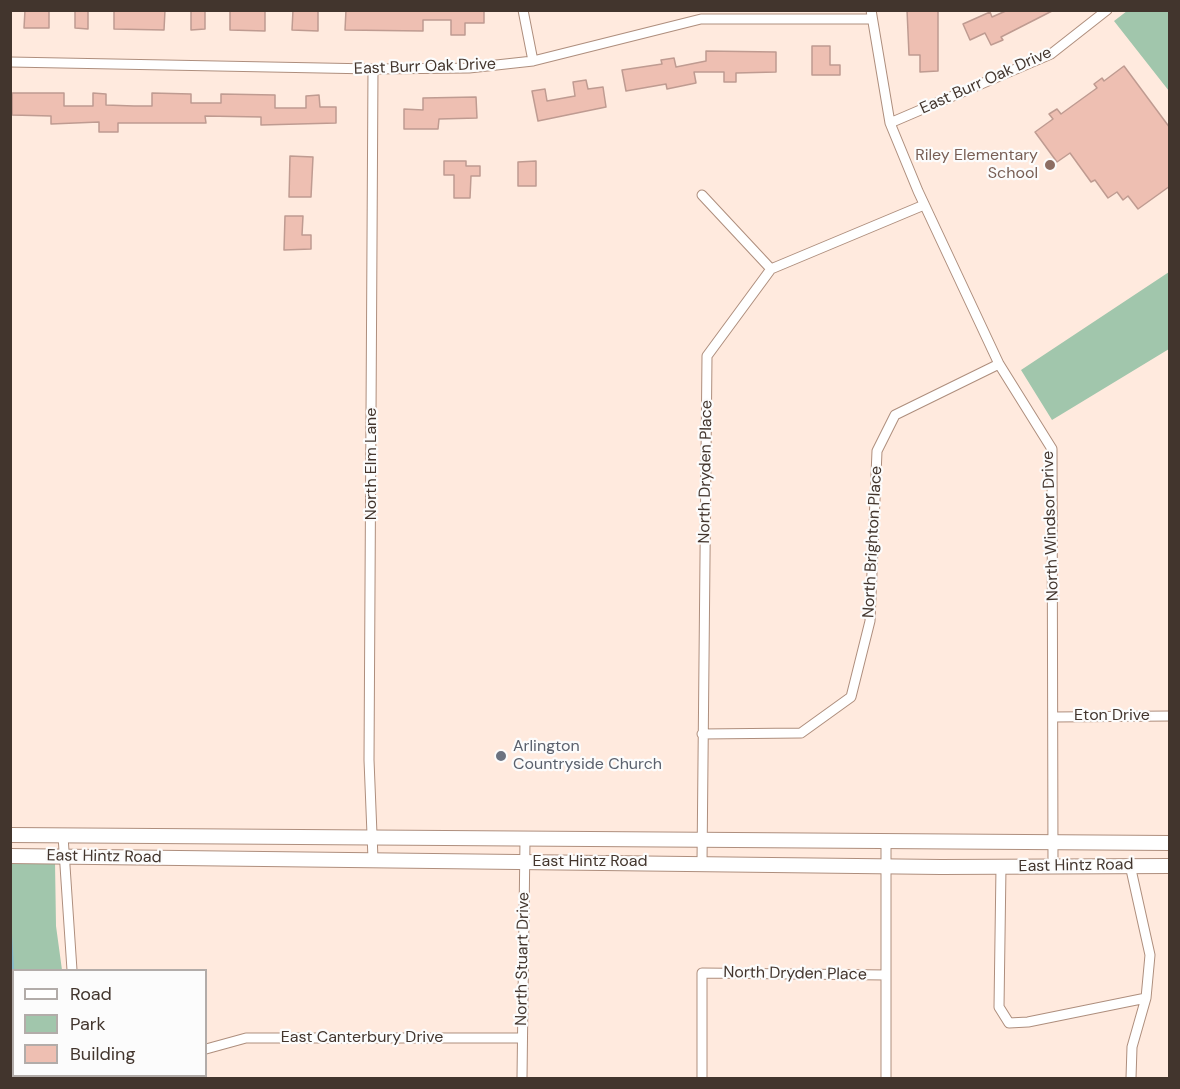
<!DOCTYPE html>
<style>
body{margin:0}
#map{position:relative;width:1180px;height:1089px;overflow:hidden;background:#ffeade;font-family:"DM Sans",sans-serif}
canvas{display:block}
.frame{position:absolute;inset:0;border:12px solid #42352d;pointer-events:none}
.legend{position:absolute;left:12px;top:969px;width:195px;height:108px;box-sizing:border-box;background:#fcfcfc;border:2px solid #b2aca9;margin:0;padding:8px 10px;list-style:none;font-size:18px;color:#42352d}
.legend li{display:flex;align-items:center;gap:12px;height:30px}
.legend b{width:30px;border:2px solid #b2aca9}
</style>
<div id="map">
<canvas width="1180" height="1089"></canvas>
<div class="frame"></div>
<ul class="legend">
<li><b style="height:8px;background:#fff"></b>Road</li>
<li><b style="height:16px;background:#a1c6ac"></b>Park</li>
<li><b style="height:16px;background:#eebfb2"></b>Building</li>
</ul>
</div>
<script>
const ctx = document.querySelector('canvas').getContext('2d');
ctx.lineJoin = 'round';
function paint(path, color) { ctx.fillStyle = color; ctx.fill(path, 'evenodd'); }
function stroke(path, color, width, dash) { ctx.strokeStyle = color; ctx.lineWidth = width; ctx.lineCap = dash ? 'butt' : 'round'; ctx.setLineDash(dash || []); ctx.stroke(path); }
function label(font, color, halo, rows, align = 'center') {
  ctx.font = font + ' "DM Sans",sans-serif'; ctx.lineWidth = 4.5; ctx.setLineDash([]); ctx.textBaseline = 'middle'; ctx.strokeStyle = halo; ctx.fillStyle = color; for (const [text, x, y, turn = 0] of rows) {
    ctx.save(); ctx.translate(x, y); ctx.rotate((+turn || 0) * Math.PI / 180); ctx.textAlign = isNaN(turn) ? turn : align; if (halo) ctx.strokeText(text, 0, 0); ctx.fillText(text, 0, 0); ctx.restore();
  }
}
paint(new Path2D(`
 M1127,11h42v80l-55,-70z
 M1169,272v77l-117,71 -31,-50z
 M11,862h44l1,64 6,44h-48v106h103l3,2h-109z`), '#a1c6ac');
stroke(new Path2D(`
 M10,934l4,65
 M61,1076l2,2`), '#88bccb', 4);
const building = new Path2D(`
 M25,10h24v18h-25z
 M75,10h13v19l-13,-1z
 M114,10h51l-1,20 -50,-1z
 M191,10h14v19l-14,1z
 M230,10h35v21l-35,-1z
 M293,10h25v21l-26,-1z
 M346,10h138v13h-19v12h-14v-15h-28v11l-78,-1z
 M907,10h31v61l-18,1v-17h-11z
 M1008,10h46l-53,27 2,3 -12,5 -6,-12 -15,7 -7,-16 27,-12 2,5z
 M812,46h18v19h10v10h-28z
 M706,51l70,1v20l-40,1v9h-12v-10h-30l2,11 -29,6 -1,-5 -40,7 -4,-21 40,-6 -1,-4 13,-2 2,9 30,-6z
 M1124,66l46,62v58l-32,23 -10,-13 -5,4 -6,-8 -9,6 -13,-18 -4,2 -21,-29 -13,9 -22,-30 18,-13 -4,-5 8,-5 4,5 36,-26 -3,-4 8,-6 2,3z
 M586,80l2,9 15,-2 3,20 -68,14 -6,-30 13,-2 2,12 28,-5 -2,-14z
 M12,93h52v13h29v-13l13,1v11l28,1h18v-13l39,1v9h30v-9l54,1v13h31v-12l13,-1 1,12h16v16l-75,2v-8l-56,-1 1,7h-88v9h-19v-10l-48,2v-8l-39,-1z
 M476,97l1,21 -38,1 -1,10h-34v-20l19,1v-12z
 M290,156l23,1 -2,40h-22z
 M444,161h22v5h14v10h-9l-1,22h-16v-23h-10z
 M536,161v25h-18v-24z
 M285,216h18l-1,19h9v14l-27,1z`);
paint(building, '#eebfb2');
stroke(building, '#bf9b91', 1.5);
const minor = new Path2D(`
 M523,10l10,51
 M871,10l19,113 28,68 81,173 53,85 1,417
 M10,62l363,7 96,-1 64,-7 168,-42h169
 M373,69l-4,691 4,99
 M890,123l161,-69 56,-44
 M702,195l69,74
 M1054,717l116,-1
 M702,734l99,-1 50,-36 19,-76 7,-170 18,-36 104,-51
 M63,836l9,134
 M886,843v235
 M702,862l5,-506 64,-87 153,-64
 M1130,865l20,90 -4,43 -14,49 -1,31
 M1001,867l-2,140 10,16 19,-1 118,-24
 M206,1049l40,-11h275
 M133,1076l3,2
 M166,1078l3,-2
 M522,1078l3,-238
 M702,1078v-105l184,2`);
const secondary = new Path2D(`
 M10,835l1160,8
 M10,856l931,11 229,-1`);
stroke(minor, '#ae8e7d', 11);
stroke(secondary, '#ae8e7d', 16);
stroke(minor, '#fff', 9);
stroke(secondary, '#fff', 14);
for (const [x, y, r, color] of [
 [1050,165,6,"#8d6e63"],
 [501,756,6,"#6b7280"]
]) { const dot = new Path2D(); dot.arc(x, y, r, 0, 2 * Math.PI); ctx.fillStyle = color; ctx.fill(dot); stroke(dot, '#fcfcfc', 2); }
label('16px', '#42352d', '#fcfcfc', [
 ["East Burr Oak Drive",425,67,-2],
 ["East Burr Oak Drive",986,81,-24],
 ["North Elm Lane",372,464,-90],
 ["North Dryden Place",706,472,-89],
 ["North Windsor Drive",1051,526,-92],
 ["North Brighton Place",873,542,-87],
 ["Eton Drive",1112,716],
 ["East Hintz Road",104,857,1],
 ["East Hintz Road",590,862],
 ["East Hintz Road",1076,866,-1],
 ["North Stuart Drive",523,959,-89],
 ["North Dryden Place",795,974,1],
 ["East Canterbury Drive",362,1038]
]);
label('16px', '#785e54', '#fcfcfc', [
 ["Riley Elementary",1038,156],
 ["School",1038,174]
], 'right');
label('16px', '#5b616d', '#fcfcfc', [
 ["Arlington",513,747],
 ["Countryside Church",513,765]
], 'left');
</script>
